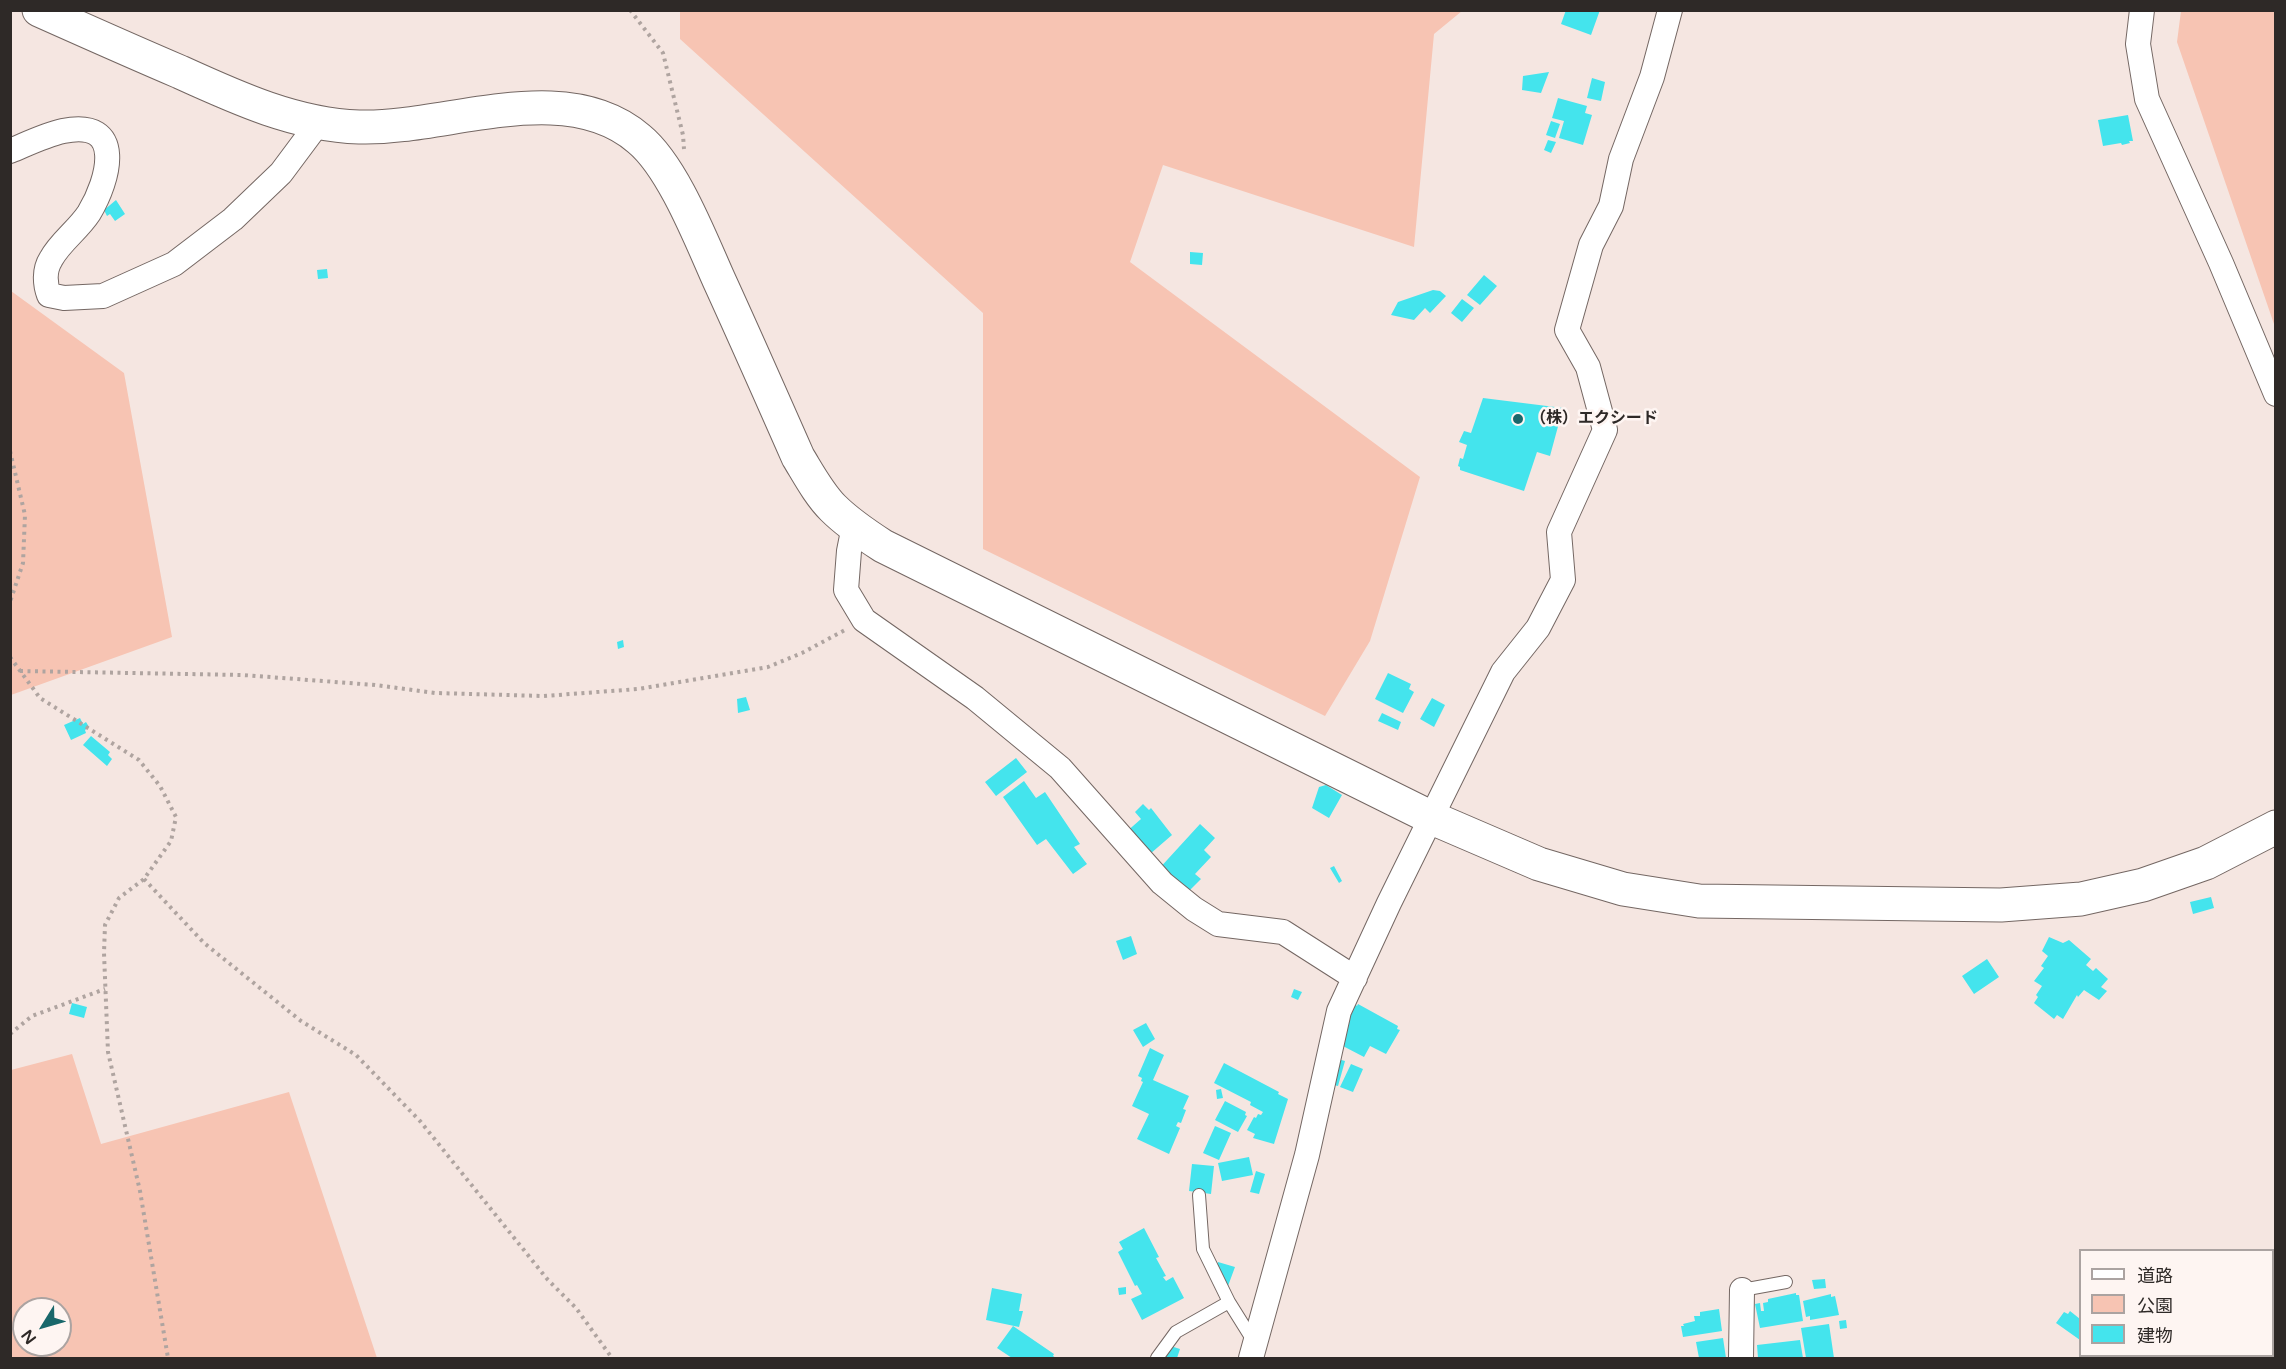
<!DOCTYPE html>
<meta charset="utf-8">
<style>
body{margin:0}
#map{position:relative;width:2286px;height:1369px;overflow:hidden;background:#f5e6e1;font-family:"Varela Round","Noto Sans JP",sans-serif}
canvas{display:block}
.frame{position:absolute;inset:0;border:12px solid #2e2927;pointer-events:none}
.legend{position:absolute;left:2079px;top:1249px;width:195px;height:108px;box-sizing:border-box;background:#fef5f2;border:2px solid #aba3a1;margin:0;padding:8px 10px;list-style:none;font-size:18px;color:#2e2927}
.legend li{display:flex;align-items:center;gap:12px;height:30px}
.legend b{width:30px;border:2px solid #aba3a1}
.north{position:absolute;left:12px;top:1297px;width:60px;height:60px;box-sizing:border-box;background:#fef5f2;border:2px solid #aba3a1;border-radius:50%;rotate:233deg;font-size:16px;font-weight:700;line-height:24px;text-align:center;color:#2e2927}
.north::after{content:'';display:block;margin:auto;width:21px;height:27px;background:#19676b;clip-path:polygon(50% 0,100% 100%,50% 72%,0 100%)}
</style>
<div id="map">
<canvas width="2286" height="1369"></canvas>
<div class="frame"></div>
<ul class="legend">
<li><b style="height:8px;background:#fff"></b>道路</li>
<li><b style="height:16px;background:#f7c4b3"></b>公園</li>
<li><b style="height:16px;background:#44e4ed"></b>建物</li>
</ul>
<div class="north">N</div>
</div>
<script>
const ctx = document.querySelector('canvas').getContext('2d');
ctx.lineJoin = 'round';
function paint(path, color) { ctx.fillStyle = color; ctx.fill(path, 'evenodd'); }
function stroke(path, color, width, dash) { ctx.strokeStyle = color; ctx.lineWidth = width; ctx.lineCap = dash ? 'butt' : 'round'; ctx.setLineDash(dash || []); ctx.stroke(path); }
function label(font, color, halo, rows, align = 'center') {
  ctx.font = font + ' "Varela Round","Noto Sans JP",sans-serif'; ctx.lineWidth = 5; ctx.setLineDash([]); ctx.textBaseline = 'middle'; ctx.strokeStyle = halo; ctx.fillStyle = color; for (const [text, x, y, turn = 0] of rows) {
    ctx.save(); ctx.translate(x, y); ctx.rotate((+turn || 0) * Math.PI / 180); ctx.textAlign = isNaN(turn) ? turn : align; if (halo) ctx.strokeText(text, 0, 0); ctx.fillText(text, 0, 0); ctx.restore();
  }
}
paint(new Path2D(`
 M680,11h782l-28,23 -20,213 -251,-82 -33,97 290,215 -50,164 -45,75 -342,-167v-236l-303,-274z
 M2181,11h94v316l-98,-285z
 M11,291l113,82 48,264 -161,58z
 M72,1054l29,90 188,-52 88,266h-366v-288zM24,1309h36v36h-36z`), '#f7c4b3');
paint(new Path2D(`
 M1566,10h34l-9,25 -30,-11z
 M1549,72l-8,21 -19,-3 1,-14z
 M1592,78l13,4 -4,19 -14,-3z
 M1558,98l29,8 -2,7 7,2 -9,30 -24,-7 5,-17 -12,-3z
 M2128,115l5,26h-4l1,2 -8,2 -1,-2 -18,3 -5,-26z
 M1551,121l9,3 -5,14 -9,-3z
 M1548,140l8,2 -5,11 -7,-3z
 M116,200l9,14 -10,7 -5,-7 -3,2 -3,-6z
 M1190,252l13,1 -1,12 -12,-1z
 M327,269l1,9 -10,1 -1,-9z
 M1484,275l13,11 -17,19 -13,-10z
 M1433,290l7,1 6,5 -16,17 -5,-5 -11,12 -23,-5 7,-13z
 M1462,299l12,9 -12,14 -11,-9z
 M1483,398l80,10 -13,48 -13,-4 -13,39 -64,-21v-3l-2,-1 2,-8 3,1 4,-14 -8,-3 5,-11 7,2z
 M623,640l1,7 -6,2 -1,-7z
 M1388,673l23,11 -2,5 5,3 -11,21 -28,-14z
 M746,697l4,13 -12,3 -1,-14z
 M1432,698l13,7 -11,22 -14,-8z
 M1382,713l19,9 -3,8 -20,-9z
 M80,718l3,6 3,-2 3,5 -4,3 1,3 -15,7 -7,-15z
 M91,736l19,16 -2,3 4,4 -5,7 -24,-21z
 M1016,758l11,14 -31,24 -11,-14z
 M1024,781l12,17 9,-6 35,52 -6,3 13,17 -14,10 -27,-35 -9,6 -34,-48z
 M1326,785l16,10 -13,23 -17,-10 7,-21z
 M1143,804l6,6 2,-2 21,27 -22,19 -25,-21 16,-14 -6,-7z
 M1200,824l15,14 -11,12 7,7 -16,17 6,5 -17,17 -27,-25z
 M1334,866l8,15 -3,2 -9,-15z
 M2211,897l3,11 -21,6 -3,-12z
 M1131,936l6,18 -14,6 -7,-19z
 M2049,937l14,6 6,-3 22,19 -5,6 7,6 3,-3 12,11 -7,8 6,4 -8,9 -15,-10 -6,7 -1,-2 -14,24 -6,-4 -3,4 -20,-16 4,-6 -2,-2 6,-9 -8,-5 10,-13 -3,-2 7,-10 -6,-5z
 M1987,959l12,18 -25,17 -12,-18z
 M1294,989l8,3 -4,8 -7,-3z
 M72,1003l15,4 -3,11 -15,-4z
 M1355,1004l2,2 1,-2 40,22 -1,3 3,1 -14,24 -16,-8 -6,11 -23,-12 -2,-11z
 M1146,1023l9,16 -12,8 -10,-17z
 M1150,1048l14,7 -11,25 36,16 -6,13 3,1 -5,13 -3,-1 -2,4 4,2 -11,26 -32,-15 12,-25 -17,-8 11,-24 -2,-1 1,-3 -4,-2z
 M1324,1055l21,6 -7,25 -12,-3z
 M1224,1063l55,29 -1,2 10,5 -14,45 -21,-6 2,-4 -8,-4 7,-13 2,1 2,-4 3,1 2,-3 -13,-7 1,-3 -37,-19z
 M1351,1064l12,5 -10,23 -13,-5z
 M1221,1089l2,9 -6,1 -1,-9z
 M1225,1101l21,11 -1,3 2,1 -9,16 -23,-12z
 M1215,1126l16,7 -12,27 -16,-7z
 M1249,1157l4,18 -31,6 -4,-18z
 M1192,1164l22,2 -3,28 -22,-3z
 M1256,1171l9,3 -6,20 -9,-2z
 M1144,1228l15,29 -3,1 10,18 -3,1 3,4 7,-4 11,21 -42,22 -11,-21 11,-5 -5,-9 -2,1 -17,-34 5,-3 -4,-7z
 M1218,1262l17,5 -7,19 -16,-5z
 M1825,1279l1,9 -12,1 -2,-9z
 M1126,1287v7l-7,1 -1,-7z
 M992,1288l30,6 -3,17h4l-4,16 -33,-7z
 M1796,1293v2h3l4,26 -43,7 -5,-24 5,-1 1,8h3l-1,-8 5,-1v-3z
 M1831,1294v3l4,-1 4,19 -29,5v-4l-4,1 -3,-16z
 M1719,1309l3,22 -39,6 -2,-11h3l-1,-2 12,-3 -1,-5h6v-4z
 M2070,1311l10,8v21l-24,-17 8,-11 4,2z
 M1846,1320l1,8 -7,1 -1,-8z
 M1829,1324l5,34h-28l-5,-30z
 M1013,1326l41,28 -1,2 3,2h-44l-15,-10z
 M1723,1338l3,20h-27l-3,-16z
 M1800,1340l3,18h-45l-1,-13z
 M1161,1343l19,6 -3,9h-20z
 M2105,1356h39l3,2h-44z`), '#44e4ed');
const lane = new Path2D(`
 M1199,1195l4,54 26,53 25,40
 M1742,1290l44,-8
 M1157,1358l19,-26 53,-30`);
const street = new Path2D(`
 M2142,10l-4,34 9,55 74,164 55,131
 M10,151c17,-7 35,-16 53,-20 63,-13 46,49 26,82 -11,17 -29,29 -38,46 -7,11 -6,25 -2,36l15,3 39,-2 71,-32 59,-45 48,-46 38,-51
 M854,526l-5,25 -3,39 18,30 111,78 85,70 102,115 32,26 24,15 65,8 72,46
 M1251,1358l56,-203 32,-144 50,-108 114,-231 35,-44 25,-48 -4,-48 46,-102 -17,-63 -21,-37 24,-85 20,-39 10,-47 31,-82 18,-67
 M1741,1358l1,-68`);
const secondary = new Path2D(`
 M39,10c47,21 94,42 141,62 57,26 116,53 179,55 86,3 206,-52 280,12 34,28 62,101 80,141 27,59 53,118 79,177 11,18 21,37 35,51 15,15 33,27 50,38l549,272 107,46 84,25 76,12 302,4 80,-6 62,-14 63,-22 70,-36`);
stroke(lane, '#746763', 14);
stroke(street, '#746763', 26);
stroke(secondary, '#746763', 35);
stroke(new Path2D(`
 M630,10l33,43 20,82 1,14
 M10,451l15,64 -2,48 -13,39
 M10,657l30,41 99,62 21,26 16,31 -5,24 -27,38 -25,19 -14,27 -1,28 4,99 32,139 28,167
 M20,671l223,4 132,10 60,8 109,3 94,-7 130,-22 34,-14 43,-23
 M144,879l60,64 97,78 55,34 64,66 128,159 28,28 36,50
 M10,1034l22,-18 73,-27`), '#afa4a0', 4, [3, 4.5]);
stroke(lane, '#fff', 12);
stroke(street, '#fff', 24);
stroke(secondary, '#fff', 33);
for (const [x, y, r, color] of [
 [1518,419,6,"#19676b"]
]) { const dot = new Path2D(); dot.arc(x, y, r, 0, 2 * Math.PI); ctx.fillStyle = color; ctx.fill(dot); stroke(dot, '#fef5f2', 2); }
label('bold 16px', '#2e2927', '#fef5f2', [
 ["（株）エクシード",1530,419]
], 'left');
</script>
